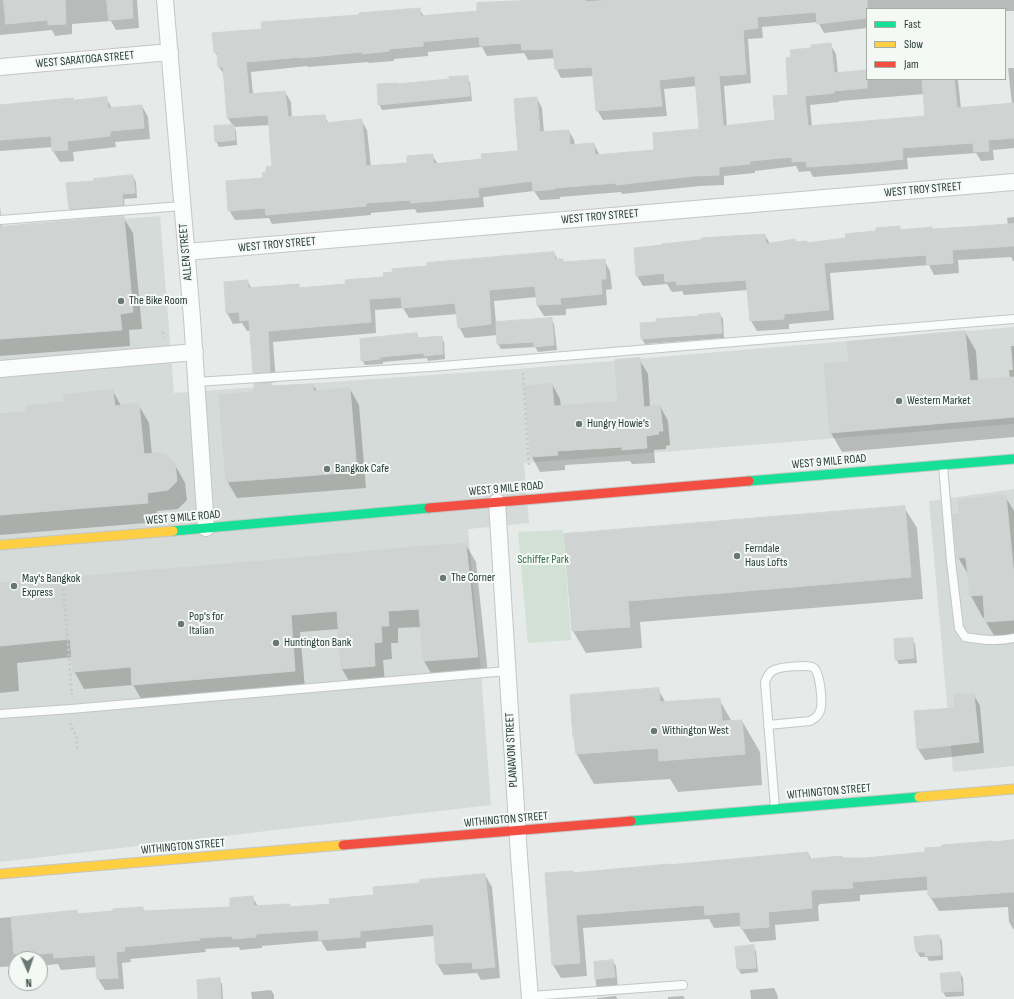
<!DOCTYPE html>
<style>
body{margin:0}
#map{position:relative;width:1014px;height:999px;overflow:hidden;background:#e6eae8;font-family:"Sofia Sans Condensed",sans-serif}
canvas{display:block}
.legend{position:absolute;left:866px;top:8px;width:140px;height:72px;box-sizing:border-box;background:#f5f9f6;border:1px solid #a2ada8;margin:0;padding:5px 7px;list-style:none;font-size:12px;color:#263b34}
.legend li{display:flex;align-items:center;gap:8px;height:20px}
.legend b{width:20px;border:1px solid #a2ada8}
.north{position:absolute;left:8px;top:951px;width:40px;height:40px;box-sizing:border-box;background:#f5f9f6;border:1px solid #a2ada8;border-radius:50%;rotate:177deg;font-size:11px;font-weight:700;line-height:16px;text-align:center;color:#263b34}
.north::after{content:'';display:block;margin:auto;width:14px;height:18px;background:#697873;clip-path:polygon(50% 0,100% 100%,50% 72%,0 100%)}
</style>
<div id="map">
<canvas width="1014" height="999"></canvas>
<ul class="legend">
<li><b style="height:5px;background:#16e098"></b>Fast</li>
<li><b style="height:5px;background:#ffcf43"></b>Slow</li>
<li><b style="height:5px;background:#f24e42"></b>Jam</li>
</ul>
<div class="north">N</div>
</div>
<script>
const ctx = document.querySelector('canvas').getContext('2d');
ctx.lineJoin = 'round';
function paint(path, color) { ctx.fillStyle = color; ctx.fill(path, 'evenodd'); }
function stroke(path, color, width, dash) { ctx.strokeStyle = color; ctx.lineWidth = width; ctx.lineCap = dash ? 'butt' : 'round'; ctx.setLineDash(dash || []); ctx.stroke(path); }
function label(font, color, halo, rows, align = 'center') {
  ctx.font = font + ' "Sofia Sans Condensed",sans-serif'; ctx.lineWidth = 4; ctx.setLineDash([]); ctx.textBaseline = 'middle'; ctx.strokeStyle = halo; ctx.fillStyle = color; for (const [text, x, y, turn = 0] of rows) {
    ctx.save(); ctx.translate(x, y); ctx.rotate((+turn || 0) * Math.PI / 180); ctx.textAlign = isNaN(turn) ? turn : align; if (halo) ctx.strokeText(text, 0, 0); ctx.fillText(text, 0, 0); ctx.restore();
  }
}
paint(new Path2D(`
 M160,216l14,177 343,-24 497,-42v97l-490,39 5,60 -61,6 12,131 11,145 -491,57v-633z
 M1014,489v277l-61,6 -24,-271z`), '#d5dbd8');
paint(new Path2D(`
 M563,530l8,110 -43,3 -10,-111z`), '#d1e1d5');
paint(new Path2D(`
 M0,0h137l2,28 -23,2 -5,-9 -39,3v10l-17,2 -3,-6 -52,5z
 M555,0h459v11h-9v-2h-138v19l-43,5 -6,-11 -56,5 1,11 -15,1 3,44 -27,3 3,40 49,-5 13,-25 3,-38 21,-9 17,-5 6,10 2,20 29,-3v8h91l3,30 51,-5 -4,-36h6v80l-21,2 1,10 -13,1 -5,-8 -69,5 1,11 -23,2 -72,6 -3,-6 -11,1 -3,-6 -41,5v2l-31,3v9l-24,1 -78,8 -1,-2 -61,5v2l-20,1 -6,-9 -51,6 1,10 -67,6 -2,-4 -44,4v2l-99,9 -3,-6 -34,2 -6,-10 35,-31 9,-12 -3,-42 -36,2 2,4 1,14 -18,2 -3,-6 17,-15 -5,-8 -3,-42 -6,-9v-8l-4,-7 48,-22 97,-14 59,-7 5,7 54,-4zM482,47l5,9 37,-3 4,7 27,-2 1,10 5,10 33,-2 3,34 6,10 64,-4 -3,-27 33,-3 3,44 -44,20 -56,6 -6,-12 -19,2 -1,-6 -5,-9 -25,2 -2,-25 -5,-10 -18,54 -36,8 -45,4 -6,-9 -23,9 -38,3 -4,-37 -6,-10 -32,4 -5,-8 -32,3 -1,-17 -6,-10 -32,2 -2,-22 56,-6 1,1 60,-5 1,1 25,-2v-2l34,-3v-4zM924,94l2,23 -114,10 -2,-22 29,-3v-1z
 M1005,46l1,15h-1z
 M467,77l3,5 2,19 -90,9 -3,-6 19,-19 53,-5z
 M106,98l6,10 30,-2 6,11 2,22 -35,3 1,5 -43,5 1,9 -14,1 -7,-11v-4l-53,4v-36l73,-16 1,2z
 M133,176l3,6 1,16 -13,1 1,11 -52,4 -3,-5z
 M0,206l2,22 121,-11 10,16 9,96 -13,1 1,16 -130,10z
 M1014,217v45l-3,-5 -53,3 1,13 -25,2 -5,-10 -99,8 4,47 -45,4v5l-32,2 -6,-10 -3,-31 -64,5 -2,-4 -10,1 -5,-8 -24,2 -6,-10 128,-41 5,9h37l40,-5 52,-12 2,4 107,-6 -1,-7z
 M554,253l4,7h4l2,3 40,-3 6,11 2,18 -6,1 1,15 -41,4v6l-22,1 -7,-11v-8l-43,4 2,22 55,-4 3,5 3,26 -19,2 -3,-5 -34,2 -3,-5v-9l-33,3 -6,-11 -2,-13 -48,4 -6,-10 -28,2 1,23 -103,9 3,40 -6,1 3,4 40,-2 4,6 33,-2 9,16 7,83 -129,10 -10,-17 28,-88 6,-9 -7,-11 -3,-42h-4l-5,-8 -9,1 -6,-11 -2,-30 22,-2 5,8 46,-4 2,4 47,-4z
 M720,314l3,5 1,19 -79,6 -3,-5z
 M965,332l11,19 2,30 32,-3 -1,-8h4l-2,-24h3v91l-172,15 -11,-19 -6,-68 25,-3z
 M417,334l2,5 22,-2 3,5 1,17 -17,2 -1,-3 -44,4v2l-18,1 -3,-5z
 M639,359l9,15 2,33 10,-1 8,15 2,24 -4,1v3l-12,1 1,13 -23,1 -2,-3 -65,4v5l-25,2 -8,-15 -6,-71 26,-2 8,15 1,8 58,-4z
 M113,391l8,15 17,-2 11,19 3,32 22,8 11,20 2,17 -9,9 -21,2 1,11 -158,13v-120l28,-2z
 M1005,496l9,15v131l-15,2 -13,-22v-4h-3l-12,-22 -2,-20 -11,-19 3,-42z
 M904,507l13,21 6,71 -283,23 2,26 -56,5 -13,-22 -8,-96z
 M466,545l10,17 12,112 -54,4 -10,-17 -3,-34 -23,1v15h-7l1,16 -9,1 2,23 -33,3 -10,-17 -3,-40 -39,3 5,56 -162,14 -10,-17 -49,4 -10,-18 -1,-14 -56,6 2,28 -19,2v-109z
 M912,639l3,5 2,19 -18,1 -3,-5z
 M658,689l8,14 53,-4 13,23 10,-1 18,31 2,33 -84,7 -8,-13 -76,5 -18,-31 -1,-13 -1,-3 -3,-41z
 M974,695l6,11 4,47 -59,7 -7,-11 38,-40z
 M1014,841v89l-5,-8 -1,-15 -69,4 -10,-16v-5l-69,5v6l-40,3 -2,2 1,15 -44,4 1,15 -26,2 -8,-13v-3l-28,2 -5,-9 -126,9 4,48 -26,2 -8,-13 20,-91 235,-21 4,7 54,-1 60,-6z
 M485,875l7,12 8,91 -19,2 -4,-7 -33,2 -7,-11 -2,-28 -69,6v6l-39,3 -6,-10 -59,5v2l-22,2 -1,-3 -34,2 1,3 -76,7 1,3 -9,1 2,26 -19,1 -7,-11 -1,-12 -36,3 -3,-6 -18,2v-7h-24v7l-16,1v-49l76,-7 3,4 63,-7 3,4 86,-4 21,-11 6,9 31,-1 2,3 40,-3 44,-9 46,-12z
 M939,936l3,5 1,19 -14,1 -2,-4h-7l-3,-5z
 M753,946l3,5 2,21 -17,2 -3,-5z
 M613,961l3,5 2,23 -19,2 -3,-6 -1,-22z
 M960,973l3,5 1,18 -18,1 -3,-5 -2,-17z
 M219,979l3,5 1,15h-24z
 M774,988l3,6 1,5h-27l-1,-9z
 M271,990l3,5v4h-22l-1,-7z
 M616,996l1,3h-20v-1z
 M683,996l2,3h-17v-2z`), '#0003');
const building = new Path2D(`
 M4,0h61l1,24 -18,1v-5l-42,4z
 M107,0h25l1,18 -24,2z
 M540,0h45v2l25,-2h257v18l-50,6 -1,-12 -59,5 1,11 -15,2 3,44 -27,2 4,50 52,-6 -2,-24 15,-1 -2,-37 5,-1 -1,-7 21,-2v-3l20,-2 3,30 33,-3v18l-33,3v2l-29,3 3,30 117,-10 -3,-37h32l3,29 57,-5v35l-26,2 1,11 -15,1 -1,-9 -71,5 1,11 -24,3 -72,5 -1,-6 -14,1v-5l-42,4v3l-31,3v8l-25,1 -78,9v-2l-61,5v1l-22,2 -1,-10 -54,7 1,9 -68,6 -1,-3 -44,3v3l-100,9 -1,-7 -37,3 -2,-30 37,-3 -1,-5h4v-6l6,-1 -4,-51 -41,3 -4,-51h-5l-1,-15h-3l-2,-19 50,-4 -1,-7 98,-7v-2l61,-5 1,8 56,-5v-8zM479,37l1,9 41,-3 1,7 31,-1 2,20 37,-2 4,44 66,-5 -3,-26 36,-4 4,53 -46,4 1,17 -59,5 -1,-12 -24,2 -1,-15 -29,2 -3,-35 -23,2 4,52 -37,3 1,5 -48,5 -1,-10 -26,2v7l-41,3 -4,-47 -36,4 -1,-8 -37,2 -3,-26 -36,3 -3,-32 55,-5v1l61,-6v2l27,-3v-2l34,-3v-4z
 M468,76l2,20 -92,9 -1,-21 20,-1v1l53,-5 -1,-2z
 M107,97l1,11 34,-3 2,23 -34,3v5l-43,5 1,9 -16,1 -1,-15 -51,4v-35l73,-7v2z
 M234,125l1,15 -20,2 -1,-16z
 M133,175l2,18 -13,1 1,11 -54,4 -3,-26 28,-2v-2z
 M124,216l9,96 -13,2 2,16 -122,9v-112z
 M1014,224v22l-62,4 1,13 -26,2 -1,-10 -102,8 5,47 -45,4v5l-34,2 -4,-41 -69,5 -1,-4 -11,1 -1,-9 -28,3 -2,-28 28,-3v-1l39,-4v-2l64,-4 1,10 29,-5 1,3 11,-1v2l39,-5 -1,-4 31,-3v-3l24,-2v4l32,-3v2z
 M554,252l1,7h8v3l42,-3 1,20h-5l1,15 -42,4 1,6 -24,1 -2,-19 -46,4 2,34 -33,4 -3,-25 -53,5 -1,-11 -32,2 2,23 -103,9 2,41 -17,1 -4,-53 -9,1 -1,-9 -13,1 -2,-31 24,-2v8l51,-4v4l47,-4 -1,-4 39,-3 -1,-4 10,-1 -1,-3 35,-3v-3z
 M720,313l2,20 -81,6 -1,-16 16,-1v-3l42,-3v-1z
 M552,318l2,27 -20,2v-5l-37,2 -1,-22z
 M965,331l5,50 44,-4v40l-184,16 -6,-69 25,-2 -2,-20z
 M417,333l1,5 24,-2 1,18 -19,2v-3l-44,4v2l-19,2 -1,-22z
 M640,358l4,49 16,-2 3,26h-5l1,3 -13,2 1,12 -25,2v-3l-65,4 1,4 -27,2 -6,-71 27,-3 2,23 64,-4 -3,-42z
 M271,383v3l42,-2 1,7 36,-3 7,84 -131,10 -7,-87 35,-3v-8z
 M113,390l2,16 24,-3 5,51 16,-1 7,2 8,8 2,18 -9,9 -21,3 1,10 -148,12v-101l26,-2v-6l38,-4 -1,-7z
 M1006,495l8,81v44l-29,2 -2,-27 -13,1 -4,-37h-1v-2l-8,1 -4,-44h7l-2,-14z
 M905,506l6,71 -283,24 2,26 -58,4 -8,-97z
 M466,544l12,113 -55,4 -4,-52 -31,2 1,15h-8l1,16 -8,1 1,23 -34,3 -4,-58 -46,4 4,56 -163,14 -1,-18 -58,5 -3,-33 -70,7v-63l286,-24 129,-12z
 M913,638l1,20 -19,2 -1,-21z
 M659,688l1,14 60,-4 2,23 20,-1 3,34 -86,7 -1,-13 -82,6 -2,-17h-1l-3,-42z
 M974,694l5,48 -62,7 -3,-38 41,-3 -1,-13z
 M1014,840v52l-84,6v-3h-2l-1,-19 -75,6 1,6 -41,2 -1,2 1,16 -44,4 1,15 -28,2 -1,-17 -35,3 -1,-10 -128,10 4,48 -28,2 -7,-92 28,-2v2l96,-9v1l139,-13 1,7 33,-3 1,2h23l59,-6v-4l17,-1v-2l50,-4 1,1z
 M485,874l10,93 -22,2 -1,-7 -36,2 -3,-40 -73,7v6l-41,3 -1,-10 -62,4v3l-23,2 -1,-3 -33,2 1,2 -76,7 1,4 -9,1 2,26 -21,1 -2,-24 -41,3 -1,-5 -27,2v-2l-12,1 -3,-37 66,-7v4l36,-3v-2l30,-2v4l87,-4v-9l23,-2 1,10 36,-2v3l40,-3 -1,-5 45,-4 -1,-8 47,-4v-3z
 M939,935l2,20 -16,1v-4h-9l-2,-15z
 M754,945l2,23 -19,1 -2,-22z
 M613,960l2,17 -20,2 -1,-17z
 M960,972l2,19 -20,1 -2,-18z
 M220,978l1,21h-23l-1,-19z`);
paint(building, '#cfd3d1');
stroke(building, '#cfd3d1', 1);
const lane = new Path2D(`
 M0,220l182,-14
 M196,382l234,-15 584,-48
 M943,466l8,95 8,67 6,9c16,3 32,5 49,1
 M0,714l71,-5 436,-38
 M768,725l42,-4c4,-2 7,-4 9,-8 5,-7 1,-40 -5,-45 -5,-4 -34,-1 -40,2 -5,2 -7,7 -9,12 3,42 7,84 10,126
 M530,996l153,-11`);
const street = new Path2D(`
 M165,0l27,318 14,210
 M0,67l170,-15
 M186,252l828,-70
 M0,369l195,-17
 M497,502l22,354 11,143`);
const fast = new Path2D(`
 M749,481l265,-22
 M173,531l256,-23
 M631,821l288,-24`);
const slow = new Path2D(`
 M0,545l173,-14
 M919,797l95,-8
 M0,874l343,-29`);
const jam = new Path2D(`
 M429,508l320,-27
 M343,845l288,-24`);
stroke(lane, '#c3c7c5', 10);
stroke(street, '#c3c7c5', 18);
stroke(fast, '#c2c7c5', 11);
stroke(slow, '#c2c7c5', 11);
stroke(jam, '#c2c7c5', 11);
stroke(new Path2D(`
 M163,332v6
 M523,373l6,94
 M62,574l10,121
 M70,723l7,16v10`), '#c3cac6', 2.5, [2, 3]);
stroke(lane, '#fbfcfc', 8);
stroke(street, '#fbfcfc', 16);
stroke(fast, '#16e098', 9);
stroke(slow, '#ffcf43', 9);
stroke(jam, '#f24e42', 9);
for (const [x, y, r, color] of [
 [121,301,4,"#697873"],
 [899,401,4,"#697873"],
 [579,424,4,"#697873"],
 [327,469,4,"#697873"],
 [737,556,4,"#697873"],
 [443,578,4,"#697873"],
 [14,586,4,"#697873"],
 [181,624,4,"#697873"],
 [276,643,4,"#697873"],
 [654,731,4,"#697873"]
]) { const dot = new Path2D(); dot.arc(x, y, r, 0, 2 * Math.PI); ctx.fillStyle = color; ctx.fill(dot); stroke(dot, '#f5f9f6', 1.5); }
label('12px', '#263b34', '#f5f9f6', [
 ["WEST SARATOGA STREET",85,60,-5],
 ["WEST TROY STREET",923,190,-5],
 ["WEST TROY STREET",600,217,-5],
 ["WEST TROY STREET",277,245,-5],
 ["ALLEN STREET",186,252,-95],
 ["WEST 9 MILE ROAD",829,462,-5],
 ["WEST 9 MILE ROAD",506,489,-5],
 ["WEST 9 MILE ROAD",183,518,-5],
 ["PLANAVON STREET",512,750,-93],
 ["WITHINGTON STREET",829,792,-5],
 ["WITHINGTON STREET",506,820,-5],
 ["WITHINGTON STREET",183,847,-5]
]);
label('12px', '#263b34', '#f5f9f6', [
 ["The Bike Room",129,301],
 ["Western Market",907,401],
 ["Hungry Howie's",587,424],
 ["Bangkok Cafe",335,469],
 ["Ferndale",745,549],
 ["Haus Lofts",745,563],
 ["The Corner",451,578],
 ["May's Bangkok",22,579],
 ["Express",22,593],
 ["Pop's for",189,617],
 ["Italian",189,631],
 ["Huntington Bank",284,643],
 ["Withington West",662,731]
], 'left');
label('12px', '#356d48', '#f5f9f6', [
 ["Schiffer Park",543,560]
]);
</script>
